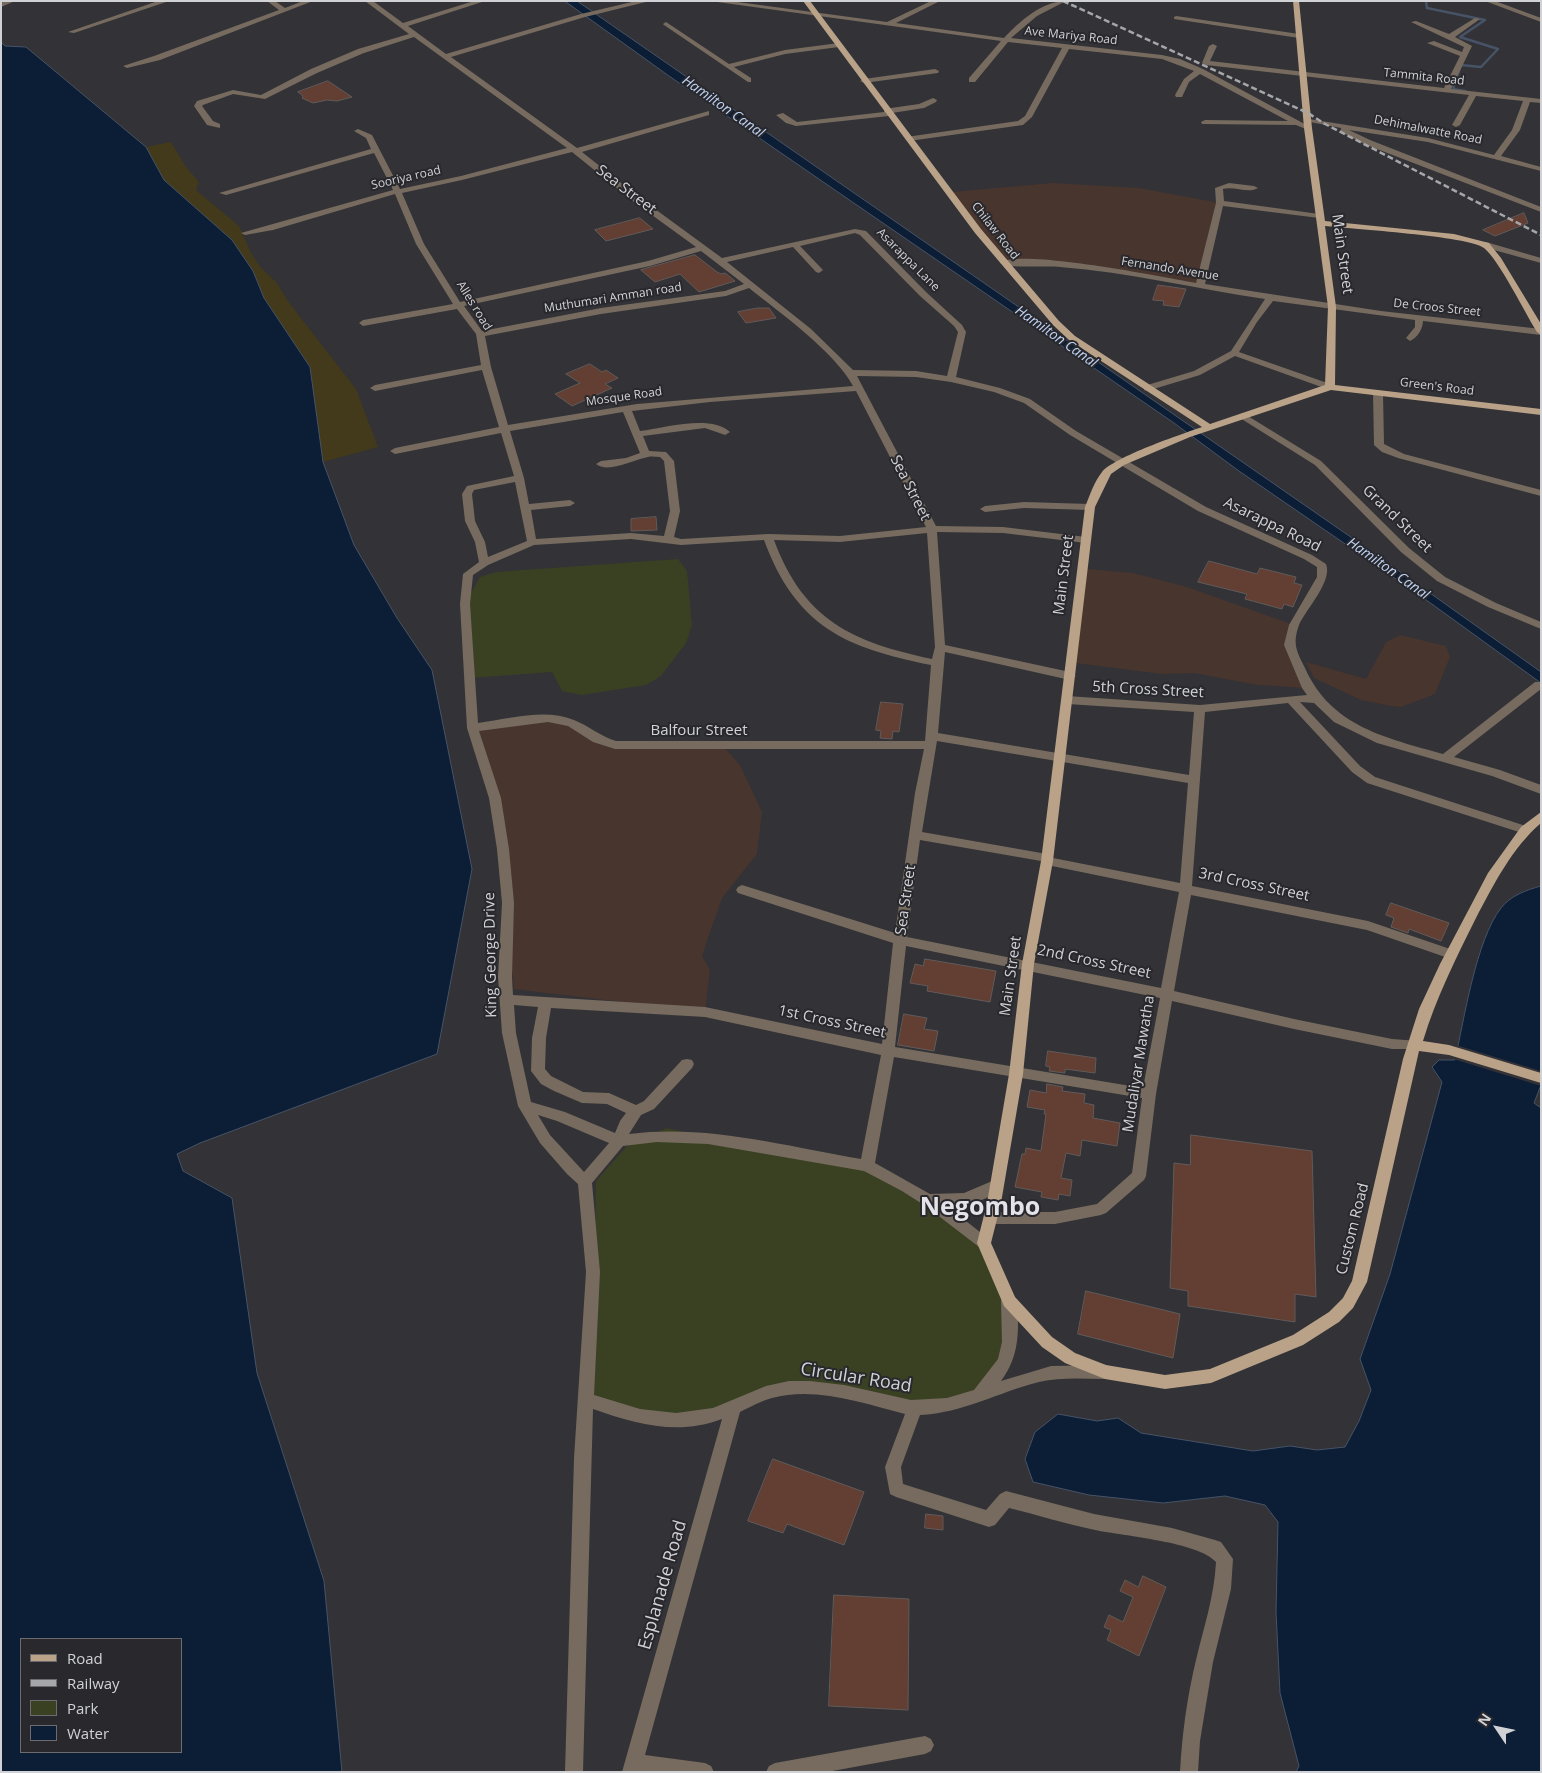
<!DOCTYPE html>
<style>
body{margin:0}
#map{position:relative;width:1542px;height:1773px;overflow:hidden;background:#323237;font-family:"Open Sans",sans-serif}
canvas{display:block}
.frame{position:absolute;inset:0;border:2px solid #d1d2d5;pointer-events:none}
.legend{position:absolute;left:20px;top:1638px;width:162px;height:115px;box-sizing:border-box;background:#28282d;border:1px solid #6c6c70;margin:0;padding:6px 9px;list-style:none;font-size:15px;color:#d1d2d5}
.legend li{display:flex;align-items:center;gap:10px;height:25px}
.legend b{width:25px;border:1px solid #6c6c70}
.north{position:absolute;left:1472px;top:1703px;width:50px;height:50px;-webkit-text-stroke:4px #28282d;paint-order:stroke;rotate:304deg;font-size:14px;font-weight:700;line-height:20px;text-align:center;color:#d1d2d5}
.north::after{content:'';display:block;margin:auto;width:18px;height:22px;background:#d1d2d5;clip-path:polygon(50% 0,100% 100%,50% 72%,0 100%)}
</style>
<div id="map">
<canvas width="1542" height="1773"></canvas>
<div class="frame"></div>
<ul class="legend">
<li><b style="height:6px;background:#b9a287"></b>Road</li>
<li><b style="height:6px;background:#a6a7ab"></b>Railway</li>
<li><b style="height:14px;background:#3a4123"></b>Park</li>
<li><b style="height:14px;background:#0c1d36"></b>Water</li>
</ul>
<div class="north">N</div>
</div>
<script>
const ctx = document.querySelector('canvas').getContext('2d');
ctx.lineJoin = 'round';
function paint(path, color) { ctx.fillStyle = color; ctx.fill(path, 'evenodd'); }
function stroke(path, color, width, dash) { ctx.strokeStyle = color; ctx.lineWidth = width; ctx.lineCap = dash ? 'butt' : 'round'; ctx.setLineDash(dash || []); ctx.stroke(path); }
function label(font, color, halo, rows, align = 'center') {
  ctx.font = font + ' "Open Sans",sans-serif'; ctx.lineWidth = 4; ctx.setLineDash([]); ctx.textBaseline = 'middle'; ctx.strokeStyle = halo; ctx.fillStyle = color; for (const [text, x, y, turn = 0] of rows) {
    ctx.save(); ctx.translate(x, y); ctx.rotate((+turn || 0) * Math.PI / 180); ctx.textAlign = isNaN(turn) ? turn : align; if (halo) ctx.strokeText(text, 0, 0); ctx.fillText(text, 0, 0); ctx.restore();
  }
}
paint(new Path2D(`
 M1052,183l87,5 81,15 -20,83 -119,-19 -77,-4 -52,-71z
 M1087,569l46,4 54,14 107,38 -5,20 19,43 -50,-3 -64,-12 -33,1 -85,-11z
 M1400,635l46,11 4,11 -15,37 -34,13 -10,-1 -30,-6 -47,-22 -8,-16 60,17 20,-37z
 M548,718l23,5 44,22 108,1 17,19 22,47 -5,42 -35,44 -15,43 -5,15 8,14 -5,42 -191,-23 -19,-191 -22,-70z`), '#48352e');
paint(new Path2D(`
 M678,559l9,12 5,54 -6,18 -25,33 -15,9 -64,10 -20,-4 -10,-19 -82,6 -5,-74 15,-27 16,-5z
 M667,1128l41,10 159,28 117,77 25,58 2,41 -33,55 -33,8 -136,-16 -134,32 -89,-22 9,-161 1,-57 32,-36z`), '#3a4123');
paint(new Path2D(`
 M171,142l15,25 13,15 -3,8 43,36 12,27 10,15 15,14 14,22 66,85 22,58 -55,15 -13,-95 -46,-69 -11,-27 -21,-31 -68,-60 -18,-33z`), '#423a1a');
const water = new Path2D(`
 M565,1h12l791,548 173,123v11l-123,-89 -179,-123 -65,-48 -505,-347z
 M1,42l4,4 21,1 120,100 18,33 68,60 21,31 11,27 46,69 13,95 31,83 43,73 35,52 40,199 -35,185 -237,89 -23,11 6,17 49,27 25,175 67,208 18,191h-341zM21,1639h160v113h-160z
 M1541,886v199l-7,18 7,5v664h-245l3,-6 -19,-73 -4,-81 2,-90 -13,-17 -40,-9 -62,7 -74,-8 -56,-13 -8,-23 10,-27 23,-18 39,7 21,-3 23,15 112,18 37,-5 27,4 28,-3 14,-26 12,-31 -11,-31 30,-85 52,-192 -10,-15 7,-7h16c9,-40 21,-120 46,-152 9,-12 25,-18 40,-22z`);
paint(water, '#0c1d36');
stroke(water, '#475366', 1);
paint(new Path2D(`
 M1456,1045l85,26v15l-91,-28h3z`), '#323237');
stroke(new Path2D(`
 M1426,1l1,7 58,12 -25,17 38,12 -17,18 -20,-2 -8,24 12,2`), '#475366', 2.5);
const building = new Path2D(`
 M328,81l24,16 -15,4 -10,-1 -14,3 -11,-5 1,-2 -5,-4z
 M1524,213l4,10 -33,13 -12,-6z
 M640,218l13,11 -47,12 -11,-11z
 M695,255l22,17 4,2 4,-1 10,8 -36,11 -19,-18 -25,8 -14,-12z
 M1158,285l28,4 -7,18 -16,-2 1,-4 -11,-1z
 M758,308h11l7,10 -30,5 -8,-11z
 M590,364l12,8 4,-2 12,8 -13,6 7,4 -40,18 -17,-12 25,-11 -14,-9z
 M656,517l1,13 -26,1v-12z
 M1209,561l48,13 3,-6 36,9 -2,6 8,2 -9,22 -9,-3 -2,5 -37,-10 2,-5 -49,-12z
 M881,702l22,2 -4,28 -6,-1 -1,8 -12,-1 1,-7 -5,-1z
 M1391,903l58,20 -8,18 -32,-12 -1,4 -17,-6 3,-9 -8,-3z
 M925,959l71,12 -6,31 -63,-11 1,-5 -18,-3 5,-19 8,2z
 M904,1014l23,4 -3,11 14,2 -4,20 -36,-6z
 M1048,1051l48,7 -1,15 -30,-4v4l-16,-2 1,-4 -4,-1z
 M1047,1084l16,3 -1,4 23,3 -1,9 10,2 -1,13 27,5 -3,23 -35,-6 -2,16 -14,-3 -5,25 11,2 -2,16 -11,-2 -1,6 -17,-3 1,-5 -27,-5 7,-33h3l1,-6 15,3 5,-37h-2l1,-4 -18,-3 3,-17 16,3z
 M1191,1135l121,16 4,146 -21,-3v28l-107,-16v-15l-18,-3 4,-125 16,2z
 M1086,1291l94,23 -7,44 -95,-24z
 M773,1459l91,33 -20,53 -57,-21 -4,9 -35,-12z
 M926,1514l17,2v14l-18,-2z
 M1143,1576l23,11 -27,69 -32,-16 4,-10 -7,-3 5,-12 14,7 10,-25 -13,-6 5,-11 13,7z
 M834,1595l75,4 -1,111 -79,-4z`);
paint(building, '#623e33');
stroke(building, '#615b59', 1);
paint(new Path2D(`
 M5,1h10l-14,6v-4z
 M158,1h11l-95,32 -6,-1z
 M267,1h8l10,7 18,-7h10l-153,59 -33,8 -4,-2 31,-10 125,-46z
 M365,1h8l30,22 71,-22h11l-77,25 38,28 135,-40 55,-13h14l-65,16 -134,40 126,91 132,-37v4l-127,37 58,46 82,60 133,-29 11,2 60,61 36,33 4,7 -10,45 44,11 30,11 46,32 130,76 106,48 14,9c7,17 -20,45 -27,61 -7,19 -2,27 6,43 26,59 82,70 138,86l92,-72h6v7l-87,68 46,13 41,15v9l-49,-18 -115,-33 -43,-21 -20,-19 -14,-1 60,64 15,11 154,50 2,3 -2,3 -4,1 -158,-51 -15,-11 -64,-69 -83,9 -13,174 176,35 88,30 1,3 -1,3 -5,2 -84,-29 -176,-35 -17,96 120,28 98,20 27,2 2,4 -2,4h-27l-98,-20 -122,-28 -16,93 -10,82 -2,4 -38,33 -5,2 -46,9h-64l-5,-2 -2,-4 2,-4 5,-2h64l42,-8 35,-31 10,-75 -248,-41 -19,106 55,31 34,-1 33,-14 5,2 2,4c-7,14 -42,21 -56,22l41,32 2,4 -2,4 -5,2 -5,-2 -52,-40 -25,-16 -38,-20 -156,-27 -51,-2 -34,4 -31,37 8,89 -6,123 46,14 36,4 37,-5 53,-22 23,-5h21l34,4 67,15 36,-2 27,-8 24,-31 4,-17 -1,-41 3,-5 5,-2 5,2 3,5c2,29 3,55 -16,80l50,-15 54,-1 6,2 2,5 -2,5 -6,2c-22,0 -44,-2 -66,3 -40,10 -76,31 -119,33l-19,52 2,17 83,26 14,-16 6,-3 88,23 78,14 43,12 6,2 12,17 -2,30 -18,73 -13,79 -2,31h-18c2,-37 7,-75 16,-112 8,-34 18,-62 20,-98 -17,-20 -93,-26 -121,-32 -29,-6 -57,-15 -86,-22l-14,17 -6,2 -93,-30 -6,-3 -5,-27 20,-53c-42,-11 -90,-28 -133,-16 -11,3 -22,9 -32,14l-95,343 60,8 6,3 3,6h-92l100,-353c-44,17 -87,5 -129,-10l-10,363h-18l9,-314 12,-186 -8,-88 -11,-10 -27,-31 -22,-37 -16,-73 -4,-56 4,-74 -5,-54 -8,-51 -22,-70 -7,-124 3,-30 16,-12 -4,-20 -10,-21 -3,-27 5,-8 47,-10 -13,-43 -106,21 -5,-3 5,-3 104,-21 -17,-57 -107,21 -5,-3 5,-3 106,-20 -5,-31 -19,-25 -94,17 -4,-3 4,-3 90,-16 -37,-60 -21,-50 -122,36 -28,5 -4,-2 152,-43 -19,-37 -148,42 -7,-2 152,-44 -5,-11 -12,-7 4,-2 14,6 28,54 61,-13 106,-28 -153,-111 -50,16 -47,20 -52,26 -32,-5 -30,11 -1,1 11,15 7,3v4l-13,-3 -13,-19 3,-5 36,-11 28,5 50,-26 47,-20 51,-15zM572,152l62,50 62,45 -48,14 -188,41 -36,-58 -22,-51 60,-13zM855,233l5,2 60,61 34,30 4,6 -11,44 -31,-5 -63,-1 -42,-41 -84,-67 66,-15 23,25 3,1 4,-3 -23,-24zM701,251l43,33 -19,7 -124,17 -119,23 -18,-25 186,-40zM749,288c30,24 86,64 104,98l-216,18 -129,21 -17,-58 -6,-31 116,-22 125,-18zM857,376l59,1 35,5 43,10 30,11 46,32 128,76 106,48 13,8v10l-28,48 -5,20 18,43 5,7 -107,10 -133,-9 -6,4 6,4 127,8 -5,63 -251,-42 7,-81 125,28 6,-4 -6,-4 -125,-27 -8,-113 66,1 83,10 5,-3 -5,-3 -83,-10 -67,-1zM856,391l70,136 -86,9 -72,-2 -87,5 -7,-2 6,-26 -6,-50 -8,-9 -17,-1 -6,-15 62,-8 20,7 5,-3c-19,-18 -66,-4 -90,-1l-8,-20 78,-9zM623,412l17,41 -14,5 -25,3 -5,3c12,10 39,-5 52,-7 4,-1 8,0 12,0l4,4 6,50 -6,25 -33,-3 -95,6 -5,-29 39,-4 5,-3 -5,-3 -41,4 -5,-26 -14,-47zM515,482l12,59 -39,16 -3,-15 -10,-21 -3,-27 2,-4zM927,533l8,114 -3,12c-79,-17 -128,-38 -158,-119l66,2zM631,539l50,6 83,-5c32,87 82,108 167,125l-6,76h-309c-16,-5 -27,-15 -42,-21 -29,-12 -65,-1 -96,3l-8,-119 3,-29 15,-10 46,-20zM548,722l20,4 25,16 22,7h309l-9,44 -20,140 -153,-48 -4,2 -2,3 2,3 155,50 -11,101 -177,-37 -192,-12 -1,-18 2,-74 -5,-54 -8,-51 -22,-67zM937,741l251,42 -8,100 -127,-25 -6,-4 -125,-22zM920,840l121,21 6,4 132,27 -18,96 -254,-51zM906,946l254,52 -17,90 -248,-41zM514,1005l24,2 -6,31 -1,33 10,13 13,7 28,12 25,1 19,9 -6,8 -5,12 -50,-21 -34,-10 -15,-69zM551,1008l154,9 176,38 -20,104c-76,-13 -155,-35 -232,-25l12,-19 13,-6 38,-41 2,-4 -2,-4 -5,-1 -5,1 -38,41 -8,4 -27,-12 -26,-1 -32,-16 -6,-7 1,-31zM538,1115l19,6 52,22 -25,29 -34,-37z
 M710,1h20l157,21 44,-21h9l-44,22 108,15c16,-17 38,-37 62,-37l-29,15 -26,22 151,17 18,4 23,10 109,59 -4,2 -12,-5 -94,-1 -1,-2 4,-2 83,1 -88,-47 -11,8 -7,15h-6l-1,-2 9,-16 10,-8 -32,-12 -93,-10 -37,68 -9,8 -114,16 -4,-2 1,-2 112,-16 7,-5 37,-68 -54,-6 -33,40h-6v-4l32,-37z
 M1485,1h10l46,17v4z
 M1176,16l123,18 4,2 -4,2 -125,-19v-2z
 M1475,18l5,1 -25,18 17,9 -21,43 90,10v4l-11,-1 -10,28 -19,26 40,11v4l-113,-29 -79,-12 21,10 171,67v5l-177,-68 -23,-12v-4l-36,-7 4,-2 119,19 66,17 18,-25 11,-29 -47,-5 -16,29 -4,2 -4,-2 17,-30 -263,-30 -4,-2 7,-17 4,-2 4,2 -7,15 234,27 16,-32 -33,-13 7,-2 28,11 2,-5 -53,-25 5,-1 33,13z
 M666,22l63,42 56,-14 54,-7 4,2 -4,2 -54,7 -51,13 17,11v4h-3l-84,-57 -1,-1z
 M935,69l4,2 -1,2 -74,10 -4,-2 4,-2z
 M933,98l4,2 -1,2 -12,6 -32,5v3h-3l-93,10 -10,-3 -10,-8 7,-2 14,9 87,-10v-3l35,-5z
 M1229,183l25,3 4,2c-9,6 -24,-2 -35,1l1,12 95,13 4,2 -4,2 -96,-12 -18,78 176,27 160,18v6l-118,-14c0,8 -6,17 -13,20l-4,-3 9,-11v-7l-142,-19 -16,21 -18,30 94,33v4h-6l-92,-33 -35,19 -53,16 -3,-1v-4l50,-15 37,-20 34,-52c-69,-10 -136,-27 -205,-32 -12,-2 -53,2 -60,-4 19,-15 167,15 196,20l20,-80 -1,-15z
 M1486,242l55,16v5l-58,-16 -1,-2z
 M1378,390l5,3 1,51 20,10 137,36v6l-143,-38 -16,-6 -8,-7 -1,-52z
 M1243,413l78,48 88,87 36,29 51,26 45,19v7l-53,-22 -51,-26 -36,-29 -86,-87 -75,-47v-4z
 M1024,502l66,2 5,3 -5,3 -66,-2 -39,4 -5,-3 5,-3z
 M925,1736l6,3 3,6 -3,6 -6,3 -98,18h-61l3,-6 6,-3z`), '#766b5e');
paint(new Path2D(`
 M803,1h7l171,228 78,92 16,15 135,88 115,-39 3,-78 -24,-179 -11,-127h6l13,127 13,93 129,13 35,9 12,15 40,66v11l-4,-3c-12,-19 -38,-72 -53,-84 -15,-12 -133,-19 -159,-22l11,81 -1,78 206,24v6l-210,-25 -141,47 -66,28 -13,9 -16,33 -42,354 -19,103 -11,110 -22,129 -10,40 24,54 37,40 23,16 31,12 59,10 45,-6 83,-34 36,-23 14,-14 9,-17 51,-222 16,-50 21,-45 48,-91 33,-46 20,-15v11c-29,25 -47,61 -65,95 -20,40 -40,80 -53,123l26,4 92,28v10l-92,-28 -30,-4 -52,231 -14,26 -14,14 -36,23 -92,38 -46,6 -60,-10 -40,-16 -23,-16 -38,-41 -27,-63 10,-40 22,-129 13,-110 19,-103 44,-354c5,-12 9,-25 17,-35 12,-15 80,-38 100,-45l-133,-87 -16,-15 -78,-92z`), '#b9a287');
stroke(new Path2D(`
 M1063,1l245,112 17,11 216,111`), '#a6a7ab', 2.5, [6, 3]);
label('12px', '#d1d2d5', '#28282d', [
 ["Ave Mariya Road",1071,36,6],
 ["Tammita Road",1424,77,6],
 ["Dehimalwatte Road",1428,130,11],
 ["Sooriya road",406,178,-13],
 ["Chilaw Road",995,231,52],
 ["Asarappa Lane",908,260,45],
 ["Fernando Avenue",1170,269,9],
 ["Muthumari Amman road",613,298,-9],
 ["Alles road",474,306,58],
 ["De Croos Street",1437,308,6],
 ["Green's Road",1437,387,7],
 ["Mosque Road",624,397,-8]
]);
label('italic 14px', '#bfd3f4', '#28282d', [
 ["Hamilton Canal",723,107,35],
 ["Hamilton Canal",1056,337,35],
 ["Hamilton Canal",1388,569,35]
]);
label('15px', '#d1d2d5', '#28282d', [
 ["Sea Street",626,190,37],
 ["Main Street",1342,254,82],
 ["Sea Street",910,488,63],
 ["Grand Street",1397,519,44],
 ["Asarappa Road",1272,525,26],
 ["Main Street",1064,575,-83],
 ["5th Cross Street",1148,690,3],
 ["Balfour Street",699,731],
 ["3rd Cross Street",1254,885,12],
 ["Sea Street",906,900,-82],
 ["King George Drive",491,955,-91],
 ["2nd Cross Street",1094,962,12],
 ["Main Street",1011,976,-82],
 ["1st Cross Street",832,1022,12],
 ["Mudaliyar Mawatha",1139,1064,-81],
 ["Custom Road",1353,1229,-76]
]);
label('18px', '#d1d2d5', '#28282d', [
 ["Circular Road",856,1378,9],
 ["Esplanade Road",663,1585,-74]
]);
label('bold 25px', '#e3e3e9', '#28282d', [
 ["Negombo",980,1208]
]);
</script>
